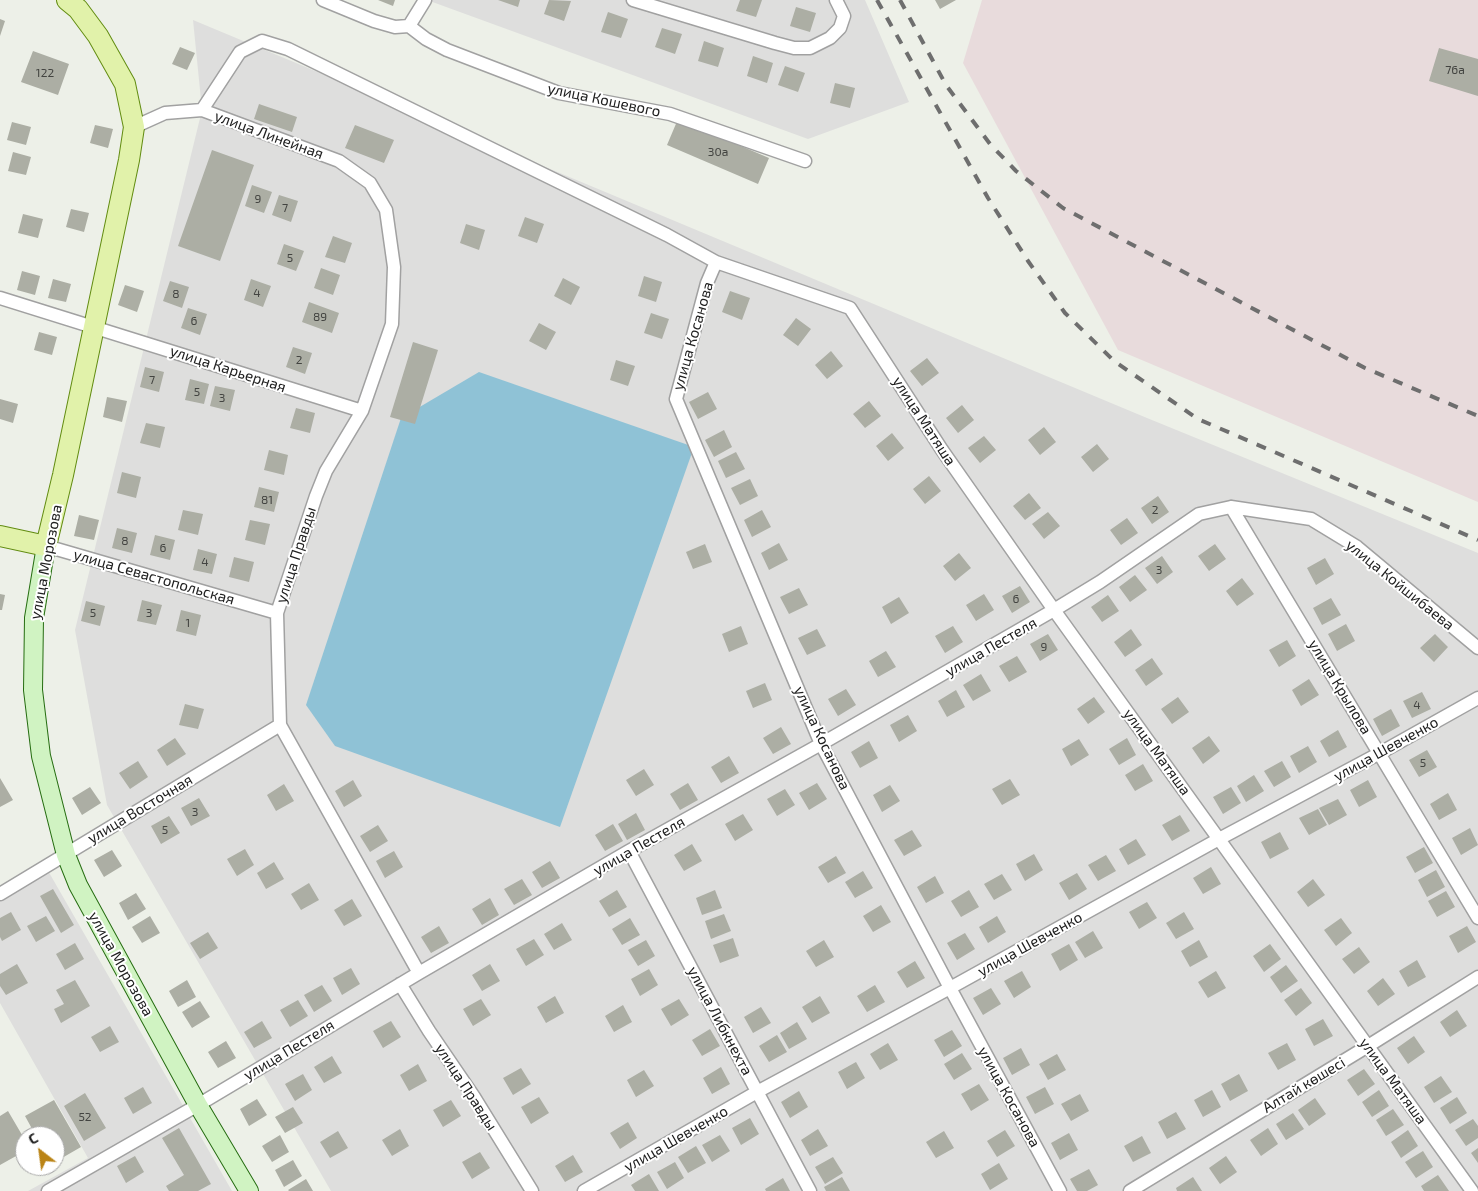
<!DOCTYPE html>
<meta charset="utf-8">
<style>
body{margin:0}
#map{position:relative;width:1478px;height:1191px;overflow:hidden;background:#edf0e8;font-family:"Exo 2",sans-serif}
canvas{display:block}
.north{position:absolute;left:15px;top:1126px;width:50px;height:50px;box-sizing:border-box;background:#fff;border:1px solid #a6a6a6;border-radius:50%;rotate:330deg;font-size:14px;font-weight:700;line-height:20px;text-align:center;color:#202020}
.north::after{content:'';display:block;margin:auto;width:18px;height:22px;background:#ba8416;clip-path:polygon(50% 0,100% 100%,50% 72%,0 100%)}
</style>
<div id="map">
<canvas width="1478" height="1191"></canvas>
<div class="north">С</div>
</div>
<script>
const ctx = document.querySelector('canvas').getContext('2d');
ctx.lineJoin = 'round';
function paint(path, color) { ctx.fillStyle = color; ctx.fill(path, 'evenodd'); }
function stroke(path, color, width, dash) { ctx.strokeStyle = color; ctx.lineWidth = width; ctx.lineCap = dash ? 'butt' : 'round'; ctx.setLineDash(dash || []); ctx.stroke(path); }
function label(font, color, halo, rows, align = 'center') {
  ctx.font = font + ' "Exo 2",sans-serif'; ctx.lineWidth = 4; ctx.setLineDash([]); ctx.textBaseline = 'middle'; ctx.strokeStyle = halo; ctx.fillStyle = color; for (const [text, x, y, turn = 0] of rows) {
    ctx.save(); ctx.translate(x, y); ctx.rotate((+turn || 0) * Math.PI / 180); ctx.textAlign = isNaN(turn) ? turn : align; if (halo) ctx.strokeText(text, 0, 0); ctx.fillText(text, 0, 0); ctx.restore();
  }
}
paint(new Path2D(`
 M427,0h438l44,102 -101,37z
 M193,20l954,398 331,135v638h-1147l-224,-386 -32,-175 127,-520z
 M47,869l185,322h-204l60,-33 -88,-155v-107z`), '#dededd');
paint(new Path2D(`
 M982,0h496v502l-360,-152 -155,-287z`), '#e8dbdc');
paint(new Path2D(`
 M479,372l215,75 -134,380 -225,-81 -29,-41 95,-287z`), '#8fc2d6');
paint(new Path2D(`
 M378,0h17l-2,6z
 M498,0h22l-2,7z
 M549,0l22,1 -7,20 -20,-7z
 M740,0h22l-6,17 -20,-6z
 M935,0h21l-16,9z
 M796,7l20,6 -6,19 -20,-6z
 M608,12l20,7 -7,19 -20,-6z
 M0,19l5,2 -5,15z
 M662,28l20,6 -7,20 -20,-7z
 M704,41l20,7 -6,19 -20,-6z
 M180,47l15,6 -8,17 -15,-6z
 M1439,48l39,11v37l-49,-15z
 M33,51l36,13 -11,31 -37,-13z
 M753,56l20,7 -6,20 -20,-7z
 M785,66l20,7 -7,19 -20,-7z
 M835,83l20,5 -5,20 -20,-5z
 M259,104l38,13 -5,15 -38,-13z
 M678,119l91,39 -11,26 -91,-39z
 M12,122l19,5 -5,18 -19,-5z
 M95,125l18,4 -5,19 -18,-5z
 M355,125l39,15 -10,23 -39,-15z
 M212,150l42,15 -34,96 -42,-15z
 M13,152l18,5 -5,18 -18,-4z
 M252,185l20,7 -8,21 -19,-7z
 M279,195l19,6 -7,21 -19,-7z
 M71,209l18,4 -5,19 -18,-5z
 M23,214l20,5 -5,19 -20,-5z
 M525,217l19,7 -7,19 -19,-7z
 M466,224l19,6 -6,20 -19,-7z
 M333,236l19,7 -7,20 -20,-6z
 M284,244l20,7 -8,20 -19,-7z
 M321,268l19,7 -7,20 -19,-7z
 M22,271l18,5 -5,19 -18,-5z
 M644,276l18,6 -6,20 -18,-6z
 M563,278l17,9 -9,18 -17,-9z
 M53,279l18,5 -5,18 -18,-4z
 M251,279l20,7 -8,21 -19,-7z
 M170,281l19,6 -7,21 -19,-7z
 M125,285l19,6 -7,21 -19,-7z
 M730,291l20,7 -8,22 -20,-8z
 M309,302l30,11 -7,20 -30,-11z
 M188,308l19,6 -7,21 -19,-7z
 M651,313l18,6 -7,20 -18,-6z
 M796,318l15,11 -13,17 -15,-11z
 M539,323l17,9 -10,18 -17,-9z
 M39,332l18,5 -5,18 -18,-5z
 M413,342l25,8 -23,74 -25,-7z
 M293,347l19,6 -7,21 -19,-7z
 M831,351l12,15 -16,13 -12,-14z
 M927,358l12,15 -17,13 -12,-15z
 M616,360l19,6 -7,20 -18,-6z
 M145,367l19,5 -5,20 -19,-5z
 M190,379l19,5 -5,20 -19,-4z
 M215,386l20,4 -5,21 -20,-5z
 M708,392l9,17 -19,10 -9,-17z
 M107,397l20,4 -5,21 -19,-5z
 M0,399l18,5 -5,19 -13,-4z
 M869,401l12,15 -16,12 -12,-14z
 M962,405l12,15 -16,13 -12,-15z
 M296,408l19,5 -5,20 -20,-5z
 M146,423l19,4 -5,21 -20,-5z
 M1044,427l12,15 -16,13 -12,-15z
 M724,430l8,17 -18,10 -9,-17z
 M892,433l12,15 -16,13 -12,-15z
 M984,436l12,14 -16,13 -12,-15z
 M1097,444l12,15 -16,13 -12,-15z
 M269,450l19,5 -4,20 -20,-5z
 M736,452l9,17 -19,9 -8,-17z
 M122,472l19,5 -5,21 -19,-5z
 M929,476l12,15 -16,13 -12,-15z
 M750,479l8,17 -18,9 -9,-17z
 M259,487l20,5 -5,20 -20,-5z
 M1029,493l12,15 -16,12 -12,-14z
 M1158,496l11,16 -17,12 -11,-16z
 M183,510l20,4 -5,21 -20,-5z
 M762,510l9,17 -19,10 -8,-17z
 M1048,512l12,14 -16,13 -12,-15z
 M79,515l20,5 -5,20 -20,-4z
 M1127,518l11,15 -17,12 -11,-15z
 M250,520l20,4 -5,21 -20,-5z
 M117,528l20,5 -5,20 -20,-5z
 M155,535l20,5 -5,20 -20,-5z
 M779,543l9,17 -19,10 -8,-17z
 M705,544l7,18 -19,7 -7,-17z
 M1215,544l11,15 -17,12 -11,-15z
 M198,549l19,5 -5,20 -19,-4z
 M959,553l12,15 -16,13 -12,-15z
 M1162,556l11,16 -16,12 -12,-16z
 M234,557l20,5 -5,20 -20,-5z
 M1325,558l9,16 -18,11 -9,-17z
 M1135,575l12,15 -17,12 -11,-15z
 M1242,578l12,16 -17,12 -11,-15z
 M1020,586l10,16 -18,11 -10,-17z
 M799,588l9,17 -19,9 -9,-17z
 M0,594l5,1 -3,15h-2z
 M984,594l10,16 -18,11 -10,-16z
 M1108,595l11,16 -17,11 -11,-15z
 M899,597l10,16 -18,11 -9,-17z
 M1331,598l10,17 -19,10 -9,-17z
 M142,600l20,5 -6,20 -19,-4z
 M86,601l19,5 -5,20 -19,-5z
 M181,610l20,5 -5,21 -20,-5z
 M1346,624l9,17 -18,10 -9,-17z
 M741,626l7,18 -19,8 -7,-18z
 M953,626l10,16 -18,11 -10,-17z
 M817,629l9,17 -19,9 -9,-17z
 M1131,629l11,16 -17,12 -11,-15z
 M1048,634l10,16 -18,11 -10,-17z
 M1435,634l13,13 -14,15 -14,-14z
 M1287,640l9,16 -17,11 -10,-17z
 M886,651l10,16 -18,10 -9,-16z
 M1017,656l10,16 -18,10 -10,-16z
 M1152,658l11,16 -17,12 -11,-16z
 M981,674l10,17 -18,10 -10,-16z
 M1309,679l10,16 -18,11 -9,-16z
 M765,683l7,17 -19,8 -7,-17z
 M846,689l10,16 -18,11 -10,-17z
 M956,690l9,17 -18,10 -9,-16z
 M1422,692l9,17 -19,9 -9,-17z
 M1094,697l11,15 -17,12 -11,-15z
 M1178,697l11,15 -17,12 -11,-15z
 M185,704l19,5 -6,20 -19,-4z
 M1391,709l9,17 -18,10 -9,-17z
 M908,715l9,16 -18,11 -9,-17z
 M781,727l10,17 -18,10 -10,-16z
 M1338,730l9,17 -18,10 -9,-16z
 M1209,736l11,15 -17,13 -11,-16z
 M175,738l11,16 -19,12 -10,-16z
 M1127,738l9,17 -17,10 -10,-16z
 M1079,739l10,16 -18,11 -9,-17z
 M869,741l9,17 -18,10 -9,-16z
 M1308,746l9,16 -18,11 -9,-17z
 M1427,750l10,17 -18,10 -10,-17z
 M729,756l10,17 -18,10 -10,-16z
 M138,761l10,16 -18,12 -11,-16z
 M1282,761l9,16 -17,10 -10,-16z
 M1143,764l10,17 -18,10 -10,-16z
 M644,769l10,16 -18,11 -10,-16z
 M1254,775l10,16 -18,11 -9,-16z
 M0,778l13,22 -13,7z
 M1010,779l10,16 -18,10 -10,-16z
 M353,780l9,16 -18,11 -9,-16z
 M1368,780l9,17 -18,10 -9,-17z
 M688,783l10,17 -18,10 -10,-16z
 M817,783l10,16 -18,11 -10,-17z
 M284,784l10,17 -18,10 -9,-16z
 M890,785l10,16 -18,11 -9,-17z
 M90,787l11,16 -19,12 -10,-17z
 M1231,787l10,16 -18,11 -10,-17z
 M785,789l10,16 -18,11 -10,-17z
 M1448,793l9,17 -18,10 -9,-16z
 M199,798l11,18 -19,10 -10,-18z
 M1338,799l9,16 -18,10 -10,-17z
 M1318,809l9,16 -18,10 -10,-17z
 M636,813l9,17 -18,10 -9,-16z
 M743,814l10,16 -18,11 -10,-17z
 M1180,815l10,16 -18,10 -10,-16z
 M169,816l11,17 -19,11 -10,-18z
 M613,824l10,17 -18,10 -10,-16z
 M378,825l10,16 -18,11 -10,-16z
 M1470,828l8,17 -17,10 -9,-17z
 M912,830l10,16 -18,10 -10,-16z
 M1280,832l9,17 -19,10 -9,-17z
 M1136,839l10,16 -18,10 -9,-16z
 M692,844l10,17 -18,10 -10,-16z
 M1424,847l9,16 -18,10 -9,-16z
 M245,849l9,16 -17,11 -10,-17z
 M112,850l10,16 -18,11 -10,-17z
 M394,851l9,16 -18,11 -9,-17z
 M1034,854l9,16 -18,11 -9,-17z
 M1106,855l10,16 -18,10 -10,-16z
 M836,856l10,17 -18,10 -10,-16z
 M550,861l10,17 -18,10 -10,-16z
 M274,862l10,17 -18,10 -9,-16z
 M1211,867l10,17 -18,10 -10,-16z
 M1436,870l9,17 -18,10 -9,-17z
 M863,871l10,17 -18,10 -10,-16z
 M1077,873l10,16 -18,11 -10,-17z
 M1002,874l10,16 -18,10 -10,-16z
 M935,876l9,17 -18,10 -9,-16z
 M522,879l10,16 -18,10 -10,-16z
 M1313,879l12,16 -17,12 -11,-15z
 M309,883l10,17 -18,10 -10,-16z
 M53,889l21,36 -13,8 -21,-37z
 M617,890l10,17 -18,10 -10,-16z
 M715,890l7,18 -20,7 -6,-17z
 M969,890l10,17 -18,10 -10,-16z
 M1446,891l9,16 -18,10 -9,-16z
 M136,893l10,16 -18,11 -9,-17z
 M490,898l9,17 -17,10 -10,-16z
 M352,899l10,17 -18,10 -10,-16z
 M1147,902l10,16 -18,11 -10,-17z
 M881,905l10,17 -18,10 -10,-16z
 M11,912l10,18 -19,11 -2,-4v-19z
 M1184,912l10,17 -18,10 -10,-16z
 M724,914l7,17 -20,8 -6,-18z
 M46,916l9,15 -19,11 -9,-16z
 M150,916l10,17 -18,10 -10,-16z
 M997,916l9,16 -18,11 -9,-16z
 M630,918l10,17 -18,10 -10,-16z
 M1341,918l11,15 -16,13 -12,-16z
 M562,923l10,17 -18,10 -10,-16z
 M439,926l10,17 -18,10 -10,-16z
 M1467,926l9,16 -18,11 -9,-17z
 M1093,931l10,17 -18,10 -10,-16z
 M208,932l10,16 -18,11 -10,-16z
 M965,933l10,16 -18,11 -10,-17z
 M733,938l6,18 -19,7 -7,-18z
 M534,939l10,16 -18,11 -10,-17z
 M646,940l9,16 -17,10 -10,-16z
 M824,940l10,17 -18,10 -10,-16z
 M1199,940l9,17 -18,10 -9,-16z
 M75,943l9,16 -19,11 -9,-16z
 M1069,944l9,16 -18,11 -9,-17z
 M1270,944l11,15 -17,13 -11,-16z
 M1359,947l11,15 -16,12 -12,-15z
 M1417,960l9,17 -18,10 -9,-16z
 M915,961l10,17 -18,10 -10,-16z
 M17,964l11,19 -22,12 -6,-9v-12z
 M490,964l10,17 -18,10 -10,-16z
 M1286,965l12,16 -17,12 -11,-16z
 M351,968l9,16 -18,11 -9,-17z
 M649,969l9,16 -18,11 -9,-17z
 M1022,971l9,16 -17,11 -10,-17z
 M1216,971l10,17 -18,10 -10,-16z
 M1383,978l12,16 -17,12 -11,-15z
 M75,980l15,26 -29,17 -7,-14 10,-5 -8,-14z
 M187,980l9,17 -18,10 -9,-16z
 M322,985l10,16 -18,11 -10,-17z
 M875,985l10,17 -18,10 -10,-16z
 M991,988l10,16 -18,11 -10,-17z
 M1301,988l11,15 -16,13 -12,-16z
 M555,996l9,17 -18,10 -9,-16z
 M820,996l10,17 -18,10 -10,-16z
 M481,999l10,16 -18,11 -10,-17z
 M679,999l10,16 -18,11 -10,-17z
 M298,1000l10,16 -18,11 -10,-17z
 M200,1001l10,16 -18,11 -10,-16z
 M623,1005l9,17 -18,10 -9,-16z
 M761,1007l10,16 -18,10 -9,-16z
 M1457,1010l10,16 -17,11 -10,-15z
 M1323,1019l10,17 -19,10 -9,-17z
 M262,1021l10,17 -18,10 -10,-16z
 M391,1021l10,16 -18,11 -10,-17z
 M797,1022l10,17 -18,10 -9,-16z
 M110,1026l9,16 -19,10 -9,-15z
 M710,1029l10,17 -18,10 -10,-16z
 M952,1030l10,16 -18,11 -10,-17z
 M777,1035l10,17 -18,10 -10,-16z
 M1414,1036l11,16 -17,12 -11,-16z
 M226,1041l10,17 -18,10 -10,-16z
 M888,1043l10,17 -18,10 -10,-16z
 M1287,1043l9,17 -18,10 -10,-17z
 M1021,1048l9,17 -18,10 -9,-17z
 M962,1053l10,16 -18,11 -10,-16z
 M1057,1054l9,16 -18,10 -9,-16z
 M332,1056l10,17 -18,10 -10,-16z
 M856,1062l9,16 -18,11 -9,-17z
 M418,1064l9,17 -18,10 -9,-16z
 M721,1067l9,17 -18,10 -9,-16z
 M521,1068l10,16 -18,11 -10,-17z
 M1364,1069l11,15 -17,12 -11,-16z
 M644,1070l10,16 -18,11 -9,-17z
 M303,1074l9,16 -17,11 -10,-17z
 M1239,1074l9,17 -18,10 -9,-17z
 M1441,1076l11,16 -18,11 -10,-16z
 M979,1084l10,16 -18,11 -10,-17z
 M143,1087l9,16 -19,11 -9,-16z
 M1045,1087l9,17 -19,10 -9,-17z
 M1212,1090l9,17 -18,10 -9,-17z
 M1379,1090l10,16 -17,11 -10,-15z
 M799,1091l9,16 -18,11 -9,-16z
 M85,1093l21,35 -22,13 -20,-35z
 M1080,1094l9,17 -18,10 -10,-17z
 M539,1097l10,16 -18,11 -10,-17z
 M1457,1097l10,16 -17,11 -10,-16z
 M1315,1098l11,16 -17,12 -11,-16z
 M257,1099l10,16 -18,11 -9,-17z
 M54,1100l27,47 -26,15v-26h-19l-11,-20z
 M451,1100l10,16 -18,11 -10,-17z
 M293,1107l10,16 -18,10 -10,-16z
 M1393,1109l11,16 -18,11 -10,-16z
 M8,1111l17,29v11l-25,14v-49z
 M1176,1112l10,17 -19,10 -9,-17z
 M1293,1113l11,16 -18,11 -10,-16z
 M750,1118l9,16 -18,11 -9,-17z
 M1473,1119l5,7v12l-12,8 -11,-16z
 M628,1122l9,16 -17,11 -10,-16z
 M179,1128l32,56 -13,7h-29l-3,-5 18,-11 -22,-37z
 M1268,1128l10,16 -17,12 -11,-16z
 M400,1129l9,17 -17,10 -10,-16z
 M818,1129l10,17 -18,10 -9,-16z
 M1005,1130l10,16 -18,11 -10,-16z
 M1408,1130l10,16 -17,12 -10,-16z
 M338,1131l10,17 -18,10 -10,-16z
 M944,1131l10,17 -18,10 -10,-16z
 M1069,1133l9,17 -18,10 -9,-17z
 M280,1135l9,17 -17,10 -10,-16z
 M720,1135l10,16 -18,11 -10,-17z
 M1142,1136l9,17 -18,9 -9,-16z
 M696,1146l10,17 -18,10 -10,-16z
 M1478,1148v15l-7,-10z
 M1423,1151l10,16 -17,11 -11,-16z
 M480,1152l10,16 -18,11 -10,-17z
 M573,1155l10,17 -18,10 -10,-16z
 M135,1156l9,16 -18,11 -9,-17z
 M1226,1156l11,16 -17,12 -11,-16z
 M833,1157l10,16 -18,11 -10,-17z
 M293,1160l9,16 -18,11 -9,-17z
 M675,1162l9,16 -17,11 -10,-17z
 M999,1163l9,16 -18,11 -9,-16z
 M1089,1169l9,16 -11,6h-10l-7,-12z
 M649,1174l10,17h-24l-4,-6z
 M1438,1175l11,16h-25l-3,-5z
 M842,1177l8,14h-24l-2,-4z
 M1193,1177l9,14h-25l-1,-3z
 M783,1178l7,13h-24l-1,-2z
 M306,1179l7,12h-24l-1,-1z`), '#acaea4');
const minor = new Path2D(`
 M323,0l51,21 21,6 14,-1 17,13 21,11 112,43 111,21 135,47
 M633,0l142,43 19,5h16l20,-10 10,-10 4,-12 -8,-16
 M409,26l16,-26
 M202,110l38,-58 22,-11 26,8 379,186 49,27 134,46 92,142 112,160 418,581
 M134,127l31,-14 37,-3 137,51 31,22 16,27 8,57 -2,57 -30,87 -36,60 -10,25 -39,117 3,112 139,248
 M716,262l-9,21 -31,116 145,345 129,244 110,203
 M0,298l362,113
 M1231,507l247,411
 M46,546l231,67
 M629,851l181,340
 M0,894l280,-169
 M400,984l29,47 45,66 58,94
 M48,1191l150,-86 221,-132 210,-122 192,-107 233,-134 46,-28 99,-68 32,-7 80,12 46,28 121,101
 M584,1191l173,-99 193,-104 269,-149 161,-86 98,-55
 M1130,1191l238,-145 110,-69`);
const secondary = new Path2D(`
 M46,546l-12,72 -1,72 8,66 25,99 12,30 120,220 51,86`);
const primary = new Path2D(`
 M0,536l46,10 17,-71 66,-315 5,-33 -9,-43 -27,-48 -20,-27 -11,-9`);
stroke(minor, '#a1a1a1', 15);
stroke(secondary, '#266d11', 20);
stroke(primary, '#628c11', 22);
stroke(minor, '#fff', 12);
stroke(secondary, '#d0f3c2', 18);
stroke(primary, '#e1f2aa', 20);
stroke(new Path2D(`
 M877,0l111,198 40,63 37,52 49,48 84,58 280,121
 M900,0l46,85 44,59 26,27 47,37 302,160 113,48`), '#6e6e6e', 4, [10, 10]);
label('12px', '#434441', null, [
 ["76а",1455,70],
 ["122",45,73],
 ["30а",718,152],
 ["9",258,199],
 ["7",285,208],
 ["5",290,258],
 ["4",257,293],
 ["8",176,294],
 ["89",320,317],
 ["6",194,321],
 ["2",299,360],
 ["7",152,380],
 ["5",197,392],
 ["3",222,398],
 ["81",267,500],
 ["2",1155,510],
 ["8",125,541],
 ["6",163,548],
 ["4",205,562],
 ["3",1159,570],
 ["6",1016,599],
 ["5",93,613],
 ["3",149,613],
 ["1",188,623],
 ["9",1044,647],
 ["4",1417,705],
 ["5",1423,763],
 ["3",195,812],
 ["5",165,830],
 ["52",85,1117]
]);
label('15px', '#202020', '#fff', [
 ["улица Кошевого",604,100,12],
 ["улица Линейная",269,135,20],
 ["улица Косанова",693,336,-74],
 ["улица Карьерная",228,369,18],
 ["улица Матяша",924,421,57],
 ["улица Правды",296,555,-72],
 ["улица Морозова",46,562,-79],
 ["улица Севастопольская",154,577,16],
 ["улица Койшибаева",1400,585,39],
 ["улица Пестеля",991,647,-30],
 ["улица Крылова",1340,687,59],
 ["улица Косанова",822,738,65],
 ["улица Шевченко",1386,749,-29],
 ["улица Матяша",1157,752,54],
 ["улица Восточная",140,809,-31],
 ["улица Пестеля",639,846,-30],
 ["улица Шевченко",1030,944,-29],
 ["улица Морозова",121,964,61],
 ["улица Либкнехта",720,1021,62],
 ["улица Пестеля",289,1050,-31],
 ["улица Матяша",1393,1081,54],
 ["Алтай көшесі",1304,1085,-31],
 ["улица Правды",466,1087,57],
 ["улица Косанова",1009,1097,61],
 ["улица Шевченко",676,1139,-30]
]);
</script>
